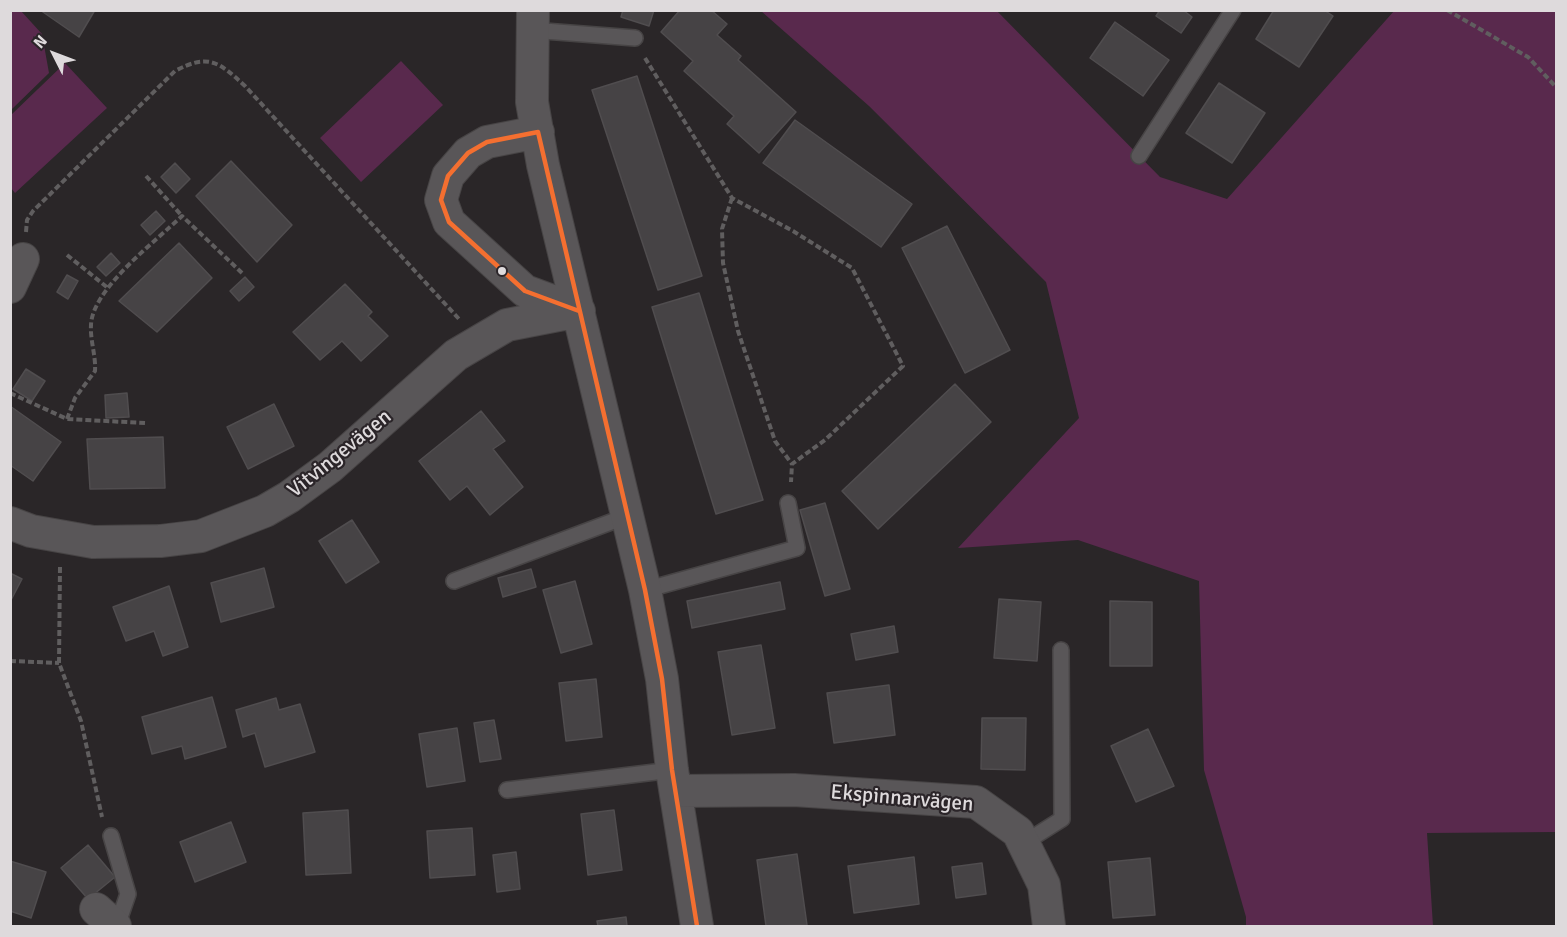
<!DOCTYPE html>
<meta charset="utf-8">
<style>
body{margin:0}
#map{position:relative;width:1567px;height:937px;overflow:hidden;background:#2a2628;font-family:Signika,sans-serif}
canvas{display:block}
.frame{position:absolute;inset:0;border:12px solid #dedadc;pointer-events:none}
.north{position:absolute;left:24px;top:24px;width:60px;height:60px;-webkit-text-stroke:4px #2b2529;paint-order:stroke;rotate:312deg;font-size:16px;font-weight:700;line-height:24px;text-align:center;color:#dedadc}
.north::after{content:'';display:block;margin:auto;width:21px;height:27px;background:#dedadc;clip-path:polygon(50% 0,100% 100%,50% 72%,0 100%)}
</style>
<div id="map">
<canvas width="1567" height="937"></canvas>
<div class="frame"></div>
<div class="north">N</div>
</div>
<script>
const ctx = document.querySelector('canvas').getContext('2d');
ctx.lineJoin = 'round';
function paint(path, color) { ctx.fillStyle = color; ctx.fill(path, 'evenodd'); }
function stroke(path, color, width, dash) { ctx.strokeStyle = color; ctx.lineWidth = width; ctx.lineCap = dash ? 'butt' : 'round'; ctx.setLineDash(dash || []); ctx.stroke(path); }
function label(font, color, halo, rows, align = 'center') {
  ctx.font = font + ' Signika,sans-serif'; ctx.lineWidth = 4.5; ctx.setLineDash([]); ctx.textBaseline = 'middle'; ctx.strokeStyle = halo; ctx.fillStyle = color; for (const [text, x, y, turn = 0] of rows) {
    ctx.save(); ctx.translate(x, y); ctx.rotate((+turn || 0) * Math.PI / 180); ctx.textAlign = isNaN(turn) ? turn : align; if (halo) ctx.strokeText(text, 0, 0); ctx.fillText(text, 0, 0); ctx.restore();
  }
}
paint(new Path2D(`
 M11,10l10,1 21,23 7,39 -38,37z
 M761,11h236l163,166 67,22 167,-188h162v821l-129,1 6,93h-187v-9l-42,-147 -5,-189 -121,-41 -120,8 121,-130 -33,-136 -177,-176z
 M401,61l42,44 -82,77 -41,-44z
 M65,63l42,45 -92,85 -4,-5v-73z`), '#59294d');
const building = new Path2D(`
 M40,10h55l-16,27z
 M623,10h31l-5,16 -28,-9z
 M680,10h31l16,14 -10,11 24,21 -3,4 58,52 -37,41 -32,-29 7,-8 -50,-45 9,-10 -32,-29z
 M1160,10h23l9,7 -11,16 -25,-17z
 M1274,10h50l9,6 -34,51 -43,-28z
 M1115,22l54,38 -26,36 -53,-38z
 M637,76l65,200 -44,14 -66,-200z
 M1219,83l46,30 -33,50 -46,-30z
 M795,120l117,84 -31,43 -118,-84z
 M231,161l61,64 -35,37 -61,-66z
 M175,163l15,16 -14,14 -15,-16z
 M156,211l9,10 -15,14 -9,-10z
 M947,226l63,124 -45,23 -63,-125z
 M179,243l33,35 -55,54 -38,-31z
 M111,253l9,10 -14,13 -9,-9z
 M67,275l11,6 -10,18 -11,-7z
 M245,277l9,10 -15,14 -9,-10z
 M345,284l27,28 -4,4 20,20 -27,25 -19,-20 -22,19 -27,-28z
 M699,293l64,207 -47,14 -64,-207z
 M26,369l19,12 -13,20 -19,-12z
 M955,384l36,38 -113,107 -36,-38z
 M127,393l2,24 -23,1 -1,-23z
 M274,404l20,42 -46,23 -21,-42z
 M10,406l51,36 -28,39 -23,-16z
 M481,411l24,30 -12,8 30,38 -33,28 -23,-29 -17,14 -31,-39z
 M163,437l2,51 -75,1 -3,-50z
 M825,503l25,86 -25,7 -25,-86z
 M352,520l27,42 -33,21 -27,-42z
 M264,568l10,39 -53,15 -10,-39z
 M531,569l5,18 -33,10 -5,-19z
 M10,573l12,6 -12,23z
 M575,581l17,63 -31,9 -18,-63z
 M780,582l5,27 -93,19 -5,-27z
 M169,586l19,61 -25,9 -9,-25 -28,10 -13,-34z
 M999,599l42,3 -4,59 -43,-3z
 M1110,601l42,1v64h-42z
 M894,626l4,26 -42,8 -5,-26z
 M761,645l14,83 -43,7 -14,-83z
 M596,679l6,58 -36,4 -7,-58z
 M889,685l6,50 -61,8 -7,-50z
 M212,697l14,50 -41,12 -3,-13 -30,8 -10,-37z
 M276,698l3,12 21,-6 15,48 -50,15 -10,-34 -12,4 -7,-27z
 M982,718h44l-1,52 -44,-1z
 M494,720l7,39 -21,3 -6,-39z
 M457,728l8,53 -38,6 -8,-53z
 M1148,729l26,57 -38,16 -25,-56z
 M348,810l3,63 -45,2 -3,-62z
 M614,810l8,60 -34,5 -7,-61z
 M231,822l15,40 -51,20 -15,-40z
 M472,828l3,47 -45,3 -3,-47z
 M88,845l27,32 -27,22 -27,-31z
 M516,852l4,37 -23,3 -4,-37z
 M797,854l10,71 -41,1 -9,-66z
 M914,857l5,47 -65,9 -6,-47z
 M1150,858l5,57 -42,3 -5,-56z
 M10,861l36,11 -15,46 -21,-7z
 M982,863l4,31 -30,4 -4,-31z
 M626,917l1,9h-29l-1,-5z`);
paint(building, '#464345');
stroke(building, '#504d4f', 1.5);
const service = new Path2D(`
 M531,30l104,8
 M1139,156l94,-146
 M454,581l173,-65
 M645,590l152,-42 -9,-45
 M507,790l165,-20
 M111,836l17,58 -11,32
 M1024,843l38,-24 -1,-169`);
const minor = new Path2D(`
 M533,10l-1,92 11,63 102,425 17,89 10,91 25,156
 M538,132l-51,10 -19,11 -20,23 -7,24 8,22 76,69 54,20
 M10,287l13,-28
 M10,523l21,8 62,11 67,-1 41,-5 64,-25 24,-14 41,-30 126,-112 51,-30 72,-14
 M676,791l118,-1 182,12 42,30 26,53 5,41
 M96,909l19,17`);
stroke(service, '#474445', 18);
stroke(minor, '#474445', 34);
stroke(new Path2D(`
 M1447,10l81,47 28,30
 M645,58l87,140 61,33 59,37 51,98 -78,74 -33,24 -1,18
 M146,176l36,40
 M732,198l-10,31 1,34 15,68 37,110 17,23
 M26,232l1,-12 6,-9 142,-140c34,-18 44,-9 70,15l214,233
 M67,255l41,33
 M10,393l57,26 78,4
 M67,419l8,-21 20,-27c1,-15 -5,-31 -4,-46 1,-36 65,-84 91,-109l60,57
 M60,567l-1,96 22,58 21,96
 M10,661l49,2`), '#605e5f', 4, [6, 3]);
stroke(service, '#595658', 15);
stroke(minor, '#595658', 32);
stroke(new Path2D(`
 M538,132l107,458 17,89 10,91 25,156
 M538,132l-51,10 -19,11 -20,23 -7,24 8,22 76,69 54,20`), '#f46f30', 4.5);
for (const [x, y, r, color] of [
 [502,271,5,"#dedadc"]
]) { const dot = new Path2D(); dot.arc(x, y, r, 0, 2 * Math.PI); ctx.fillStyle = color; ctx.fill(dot); stroke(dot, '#2b2529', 2); }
label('21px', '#dedadc', '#2b2529', [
 ["Vitvingevägen",340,454,-39],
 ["Ekspinnarvägen",902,799,5]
]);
</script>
